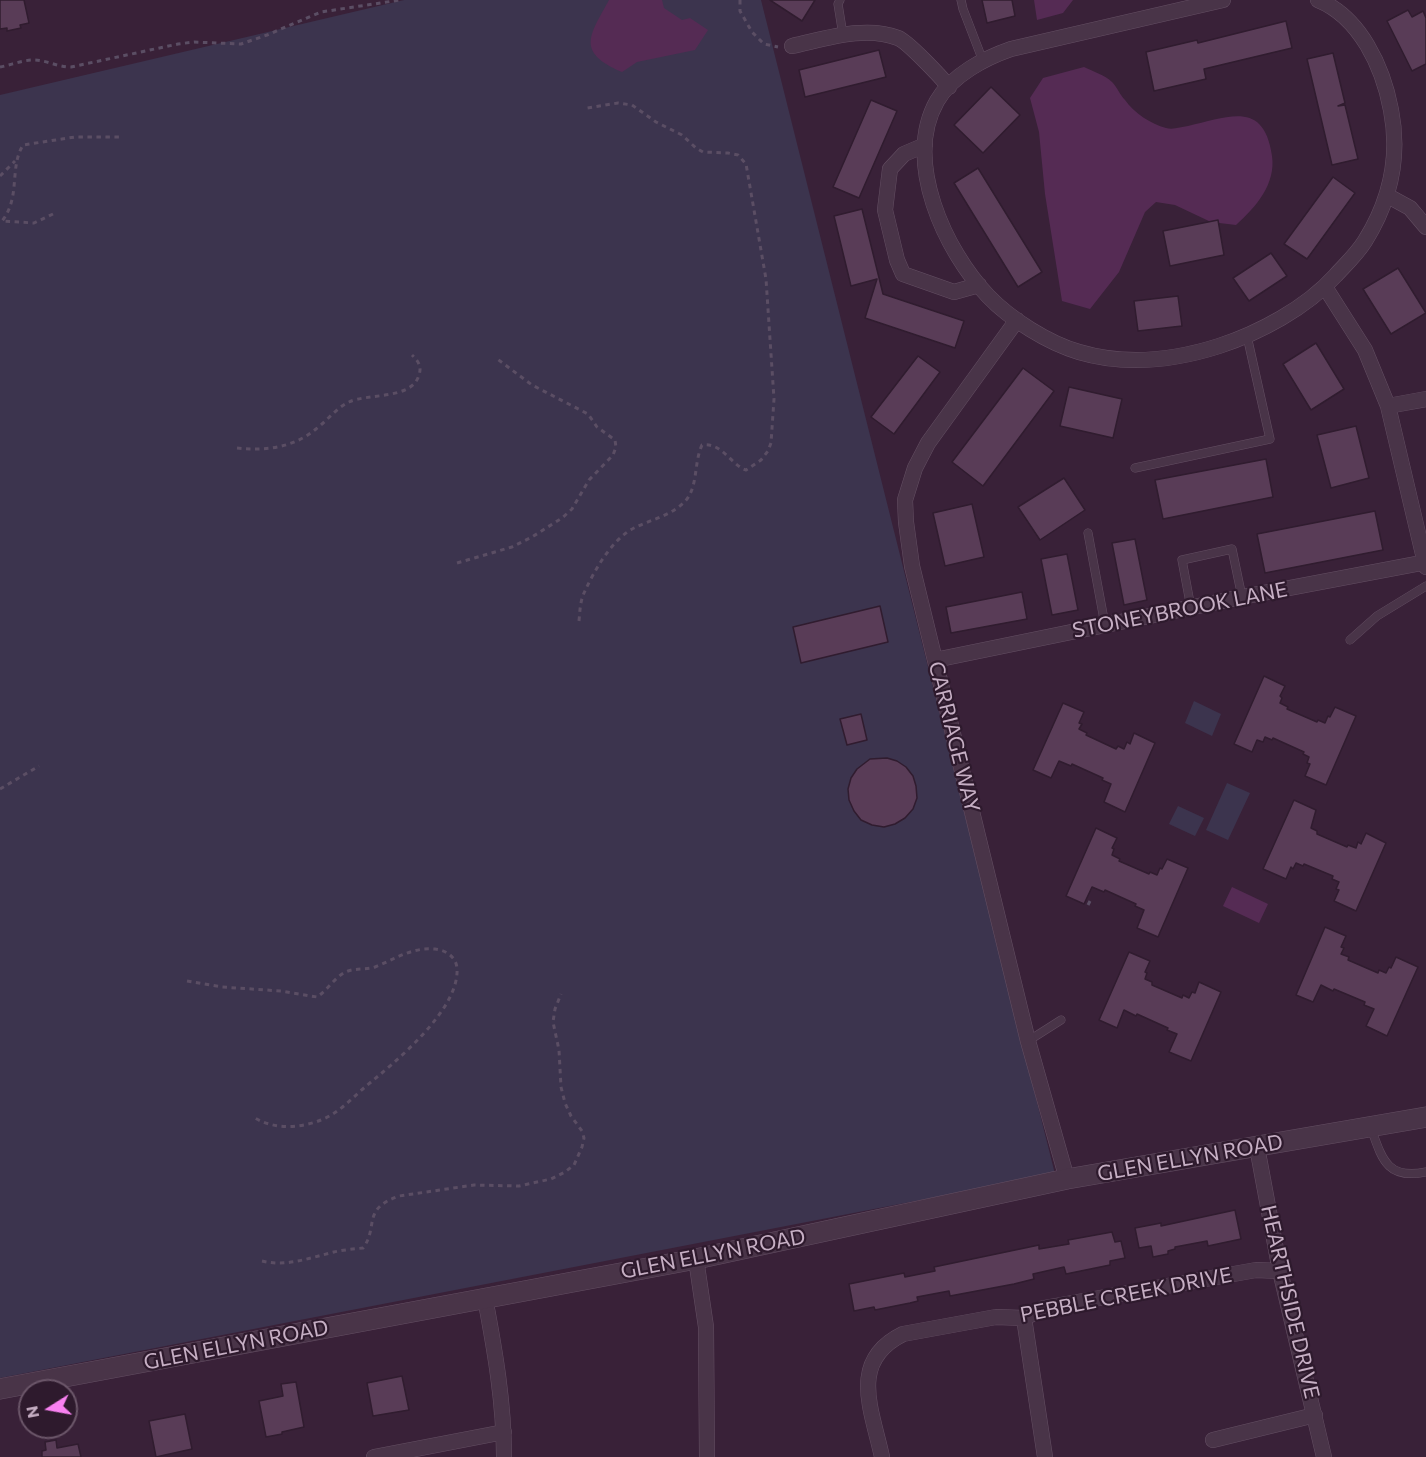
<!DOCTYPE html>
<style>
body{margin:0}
#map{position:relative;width:1426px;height:1457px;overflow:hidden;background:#392138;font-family:Commissioner,sans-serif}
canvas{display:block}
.north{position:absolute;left:18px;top:1379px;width:60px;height:60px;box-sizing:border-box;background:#2e1a2d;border:2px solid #6b5669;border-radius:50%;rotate:259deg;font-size:16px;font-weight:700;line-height:24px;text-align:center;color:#c6afc4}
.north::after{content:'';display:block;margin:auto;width:21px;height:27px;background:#f981f1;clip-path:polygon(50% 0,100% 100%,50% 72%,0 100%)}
</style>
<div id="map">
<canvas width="1426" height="1457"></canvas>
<div class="north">N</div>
</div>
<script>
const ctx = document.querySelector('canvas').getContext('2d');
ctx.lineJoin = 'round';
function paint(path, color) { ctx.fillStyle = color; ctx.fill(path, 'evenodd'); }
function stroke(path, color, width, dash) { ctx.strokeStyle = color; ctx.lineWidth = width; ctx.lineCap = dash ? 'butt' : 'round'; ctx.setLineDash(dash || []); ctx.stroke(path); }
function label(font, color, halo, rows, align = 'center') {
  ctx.font = font + ' Commissioner,sans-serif'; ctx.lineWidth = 4.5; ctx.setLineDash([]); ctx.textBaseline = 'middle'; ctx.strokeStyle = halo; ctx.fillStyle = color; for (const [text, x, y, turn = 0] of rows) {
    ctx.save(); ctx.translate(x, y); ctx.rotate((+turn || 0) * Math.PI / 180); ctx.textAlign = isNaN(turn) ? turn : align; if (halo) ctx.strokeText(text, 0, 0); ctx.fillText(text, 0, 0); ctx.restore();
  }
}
paint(new Path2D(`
 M404,0h357l294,1174 -1055,204v-1283z
 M1194,701l27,13 -9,22 -27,-13z
 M1227,783l23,10 -22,47 -22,-10z
 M1178,806l26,12 -9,18 -26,-12z`), '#3c344e');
paint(new Path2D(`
 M609,0h53l2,8 18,12 8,-2 18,12 -13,20 -58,12 -15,10c-47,-20 -32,-37 -13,-72z
 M1034,0h39l-10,13 -26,7z
 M1084,67c8,4 21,8 28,15 5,5 8,13 13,18 9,13 26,24 41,28 7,2 15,-1 22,-2 41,-9 76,-26 84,30 4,28 -16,51 -36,69l-25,-3 -36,-17 -19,-3 -11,10 -26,60 -29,37 -28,-8 -17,-107 -6,-62 -9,-34 13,-20z
 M1232,887l36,17 -9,19 -36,-17z`), '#552b54');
const building = new Path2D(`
 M0,0h24l5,23 -9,2 1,3 -14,3v-3l-7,1z
 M770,0h45l-13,21z
 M982,0h30l3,16 -28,7z
 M1408,10l4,7 11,-6 3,7v46l-14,7 -25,-50z
 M1286,21l6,27 -88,21 2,10 -52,12 -8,-39 51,-12 1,3z
 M879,50l7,27 -81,20 -6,-27z
 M1333,53l12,50 -7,3 7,-1 13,54 -26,6 -25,-106z
 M991,87l29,28 -37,38 -29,-28z
 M871,100l26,11 -38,87 -26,-11z
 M978,168l64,104 -24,15 -64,-104z
 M1333,177l22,16 -48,66 -23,-15z
 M862,209l21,85 81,27 -9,27 -90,-30 12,-39 -26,7 -17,-70z
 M1218,220l6,35 -54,11 -7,-35z
 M1271,253l16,23 -38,25 -16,-23z
 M1398,268l28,45 -35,21 -28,-45z
 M1178,296l4,30 -44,5 -4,-30z
 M1316,343l28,46 -33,21 -28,-46z
 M918,356l22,16 -46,62 -23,-17z
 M1023,368l31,23 -71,95 -31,-24z
 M1069,387l53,12 -9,39 -53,-12z
 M1356,426l13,52 -38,10 -14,-53z
 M1266,459l7,38 -110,22 -8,-39z
 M1064,478l21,32 -45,30 -22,-33z
 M972,504l12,53 -39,9 -12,-53z
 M1375,511l8,39 -118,23 -8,-39z
 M1135,539l12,61 -23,5 -12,-62z
 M1067,554l11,56 -26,5 -11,-56z
 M1022,592l5,27 -76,14 -5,-26z
 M880,606l8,36 -87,21 -8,-36z
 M1264,676l21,10 -5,10 2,2 -2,5 8,4 -1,2 30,13 1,-2 7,3 3,-7 2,1 5,-10 21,9 -30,69 -21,-9 5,-12 -3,-1 2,-6 -6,-3 1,-2 -31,-14 -1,2 -7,-3 -2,5 -6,-2 -5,12 -18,-8z
 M1063,703l21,9 -5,11 3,1 -3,5 8,4 -1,2 30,14 2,-3 6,3 3,-7 3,2 4,-11 21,10 -30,69 -21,-10 7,-18 -9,-4 1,-2 -31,-14 -1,2 -12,-5 -8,17 -18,-8z
 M861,714l6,26 -20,5 -7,-26z
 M887,758l10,3 9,6 7,9 3,10 1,12 -4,11 -8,9 -10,6 -11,3 -12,-2 -11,-5 -7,-9 -5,-11 -1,-11 3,-11 6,-9 13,-10z
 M1294,800l22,10 -5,18 6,3v3l30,13 1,-2 8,3 2,-6 3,2 5,-11 20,10 -30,68 -22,-10 5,-11 -3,-1 3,-7 -7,-3 1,-3 -29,-12 -1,2 -7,-3 -3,6 -2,-2 -5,12 -23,-10z
 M1096,828l21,10 -5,10 2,1 -2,6 8,4 -1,2 30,13 1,-2 7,3 3,-7 2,1 5,-10 21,9 -30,69 -21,-9 7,-18 -9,-4 1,-2 -31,-14 -1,2 -12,-5 -8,17 -18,-8z
 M1325,927l21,9 -5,11 3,1 -3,6 8,3 -1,3 30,13 1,-3 7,3 3,-6 2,1 5,-11 22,10 -31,69 -21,-10 8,-17 -10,-4 1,-3 -31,-13 -1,2 -12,-6 -8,17 -17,-7z
 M1129,952l21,9 -5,11 2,1 -2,6 7,3v3l30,13 1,-3 6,3 3,-6 3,1 4,-11 22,10 -30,69 -22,-9 8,-18 -10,-4 1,-2 -31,-14 -1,2 -12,-6 -7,18 -18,-8z
 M1235,1210l6,29 -33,7 -1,-5 -32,6v2l-7,2v3l-15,3 -2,-11 -12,2 -4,-20 26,-5v3z
 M1112,1232l3,10 6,-1 4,17 -15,3v4l-44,9 -2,-7 -31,7 1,5 -20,5 -64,12 -1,-5 -32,6 1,4 -8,2 -35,7 -1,-3 -20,4 -5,-27 55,-11 1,4 30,-6 -1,-4 105,-22v4l30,-5 -1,-4z
 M402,1376l7,34 -36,6 -6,-33z
 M296,1382l8,45 -22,5v2l-16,3 -7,-36 24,-5 -2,-12z
 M185,1414l7,35 -36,8 -7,-36z
 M56,1440l1,8 21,-4 3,13h-39v-6l4,-1 -1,-8z`);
paint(building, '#593c57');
stroke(building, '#301c2f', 1.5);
const service = new Path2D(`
 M840,0l-2,4 5,31
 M961,0l2,9 20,52
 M1135,468l135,-29 -23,-103
 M1088,533l17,92
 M1191,608l-9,-48 50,-11 10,48
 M1350,640l27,-24 49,-30
 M1028,1041l33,-21
 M1371,1128c11,31 16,52 55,44`);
const minor = new Path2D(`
 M1223,0l-212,49c-26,9 -59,26 -74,52 -34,60 8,150 51,195 22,23 60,47 91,56 47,14 93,9 140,-6 40,-13 87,-38 116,-70 10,-11 22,-22 30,-35 25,-40 35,-85 26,-131 -8,-43 -31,-93 -73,-110
 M792,46c33,-7 73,-21 106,-8 10,4 43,39 51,49
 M925,145l-21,9 -14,15 -5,41 12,50 6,14 51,18 25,-7
 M1388,196l22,12 16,19
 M1325,287l40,63 23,56 38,161
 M1017,320l-89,123 -13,25 -10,32 1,22 6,44 116,475 39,138
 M1388,406l38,-7
 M935,660l307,-63 184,-35
 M1257,1147l23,124 44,186
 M696,1259l10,68 1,130
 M485,1298c10,53 19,105 19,159
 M1024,1318l21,139
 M1213,1440l102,-25
 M374,1457l130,-25
 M882,1457c-10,-47 -34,-96 21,-123l93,-17 28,1 20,-10 212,-38 24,1`);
const tertiary = new Path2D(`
 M0,1389l696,-130 371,-80 359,-62`);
stroke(service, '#644f63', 9);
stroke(minor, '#644f63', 16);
stroke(tertiary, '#644f63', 21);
stroke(new Path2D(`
 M740,0v11l12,21 12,12 14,3
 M0,67c11,-2 23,-7 33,-7 14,0 24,7 38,7l107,-23 16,-2 47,2 26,-9 54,-23 79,-12
 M0,176l15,-15
 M53,214l-19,9 -32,-2c19,-24 7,-53 21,-76l52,-8h45
 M237,448c28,3 56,0 79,-19 11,-8 20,-21 33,-27 19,-9 63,-2 70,-27 3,-9 -1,-14 -7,-20
 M457,563l55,-16 20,-10 30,-19 10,-9 17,-29 24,-25 3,-8 -1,-7 -18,-13 -9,-13 -56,-29 -36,-27
 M579,621c1,-10 1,-19 5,-28 10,-22 28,-54 50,-65 18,-9 40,-13 53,-29 11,-15 7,-37 15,-54 20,-3 29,20 44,25l15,-10 7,-9 3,-8 3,-44 -8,-120 -20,-115 -8,-9 -10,-2 -25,-1 -7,-4 -14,-13 -26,-13 -24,-17 -14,-2 -31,5
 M0,789l39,-23
 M1088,905l3,-6
 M187,981l35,6 59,4 36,6c11,-7 19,-22 31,-26 9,-3 18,-1 27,-4 20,-8 37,-20 60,-18 11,1 21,8 22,19 3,42 -63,95 -92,119 -14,12 -26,26 -44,33 -20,8 -46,10 -66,-2
 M262,1261c25,6 47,-3 72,-9 9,-2 19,-3 29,-4 16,-21 -2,-39 36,-52l75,-11 45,1 32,-7 14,-7 9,-7 8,-18 2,-9 -2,-7 -11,-15 -6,-13 -4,-16 -2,-37 -6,-28 2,-13 6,-15`), '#5b4e64', 3, [4.5, 4.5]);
stroke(service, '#493448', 8);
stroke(minor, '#493448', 15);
stroke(tertiary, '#493448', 20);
label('21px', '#c6afc4', '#2e1a2d', [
 ["STONEYBROOK LANE",1180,610,-11],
 ["CARRIAGE WAY",954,737,76],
 ["GLEN ELLYN ROAD",1190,1158,-10],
 ["GLEN ELLYN ROAD",713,1254,-11],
 ["PEBBLE CREEK DRIVE",1126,1295,-11],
 ["HEARTHSIDE DRIVE",1290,1302,77],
 ["GLEN ELLYN ROAD",236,1345,-11]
]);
</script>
